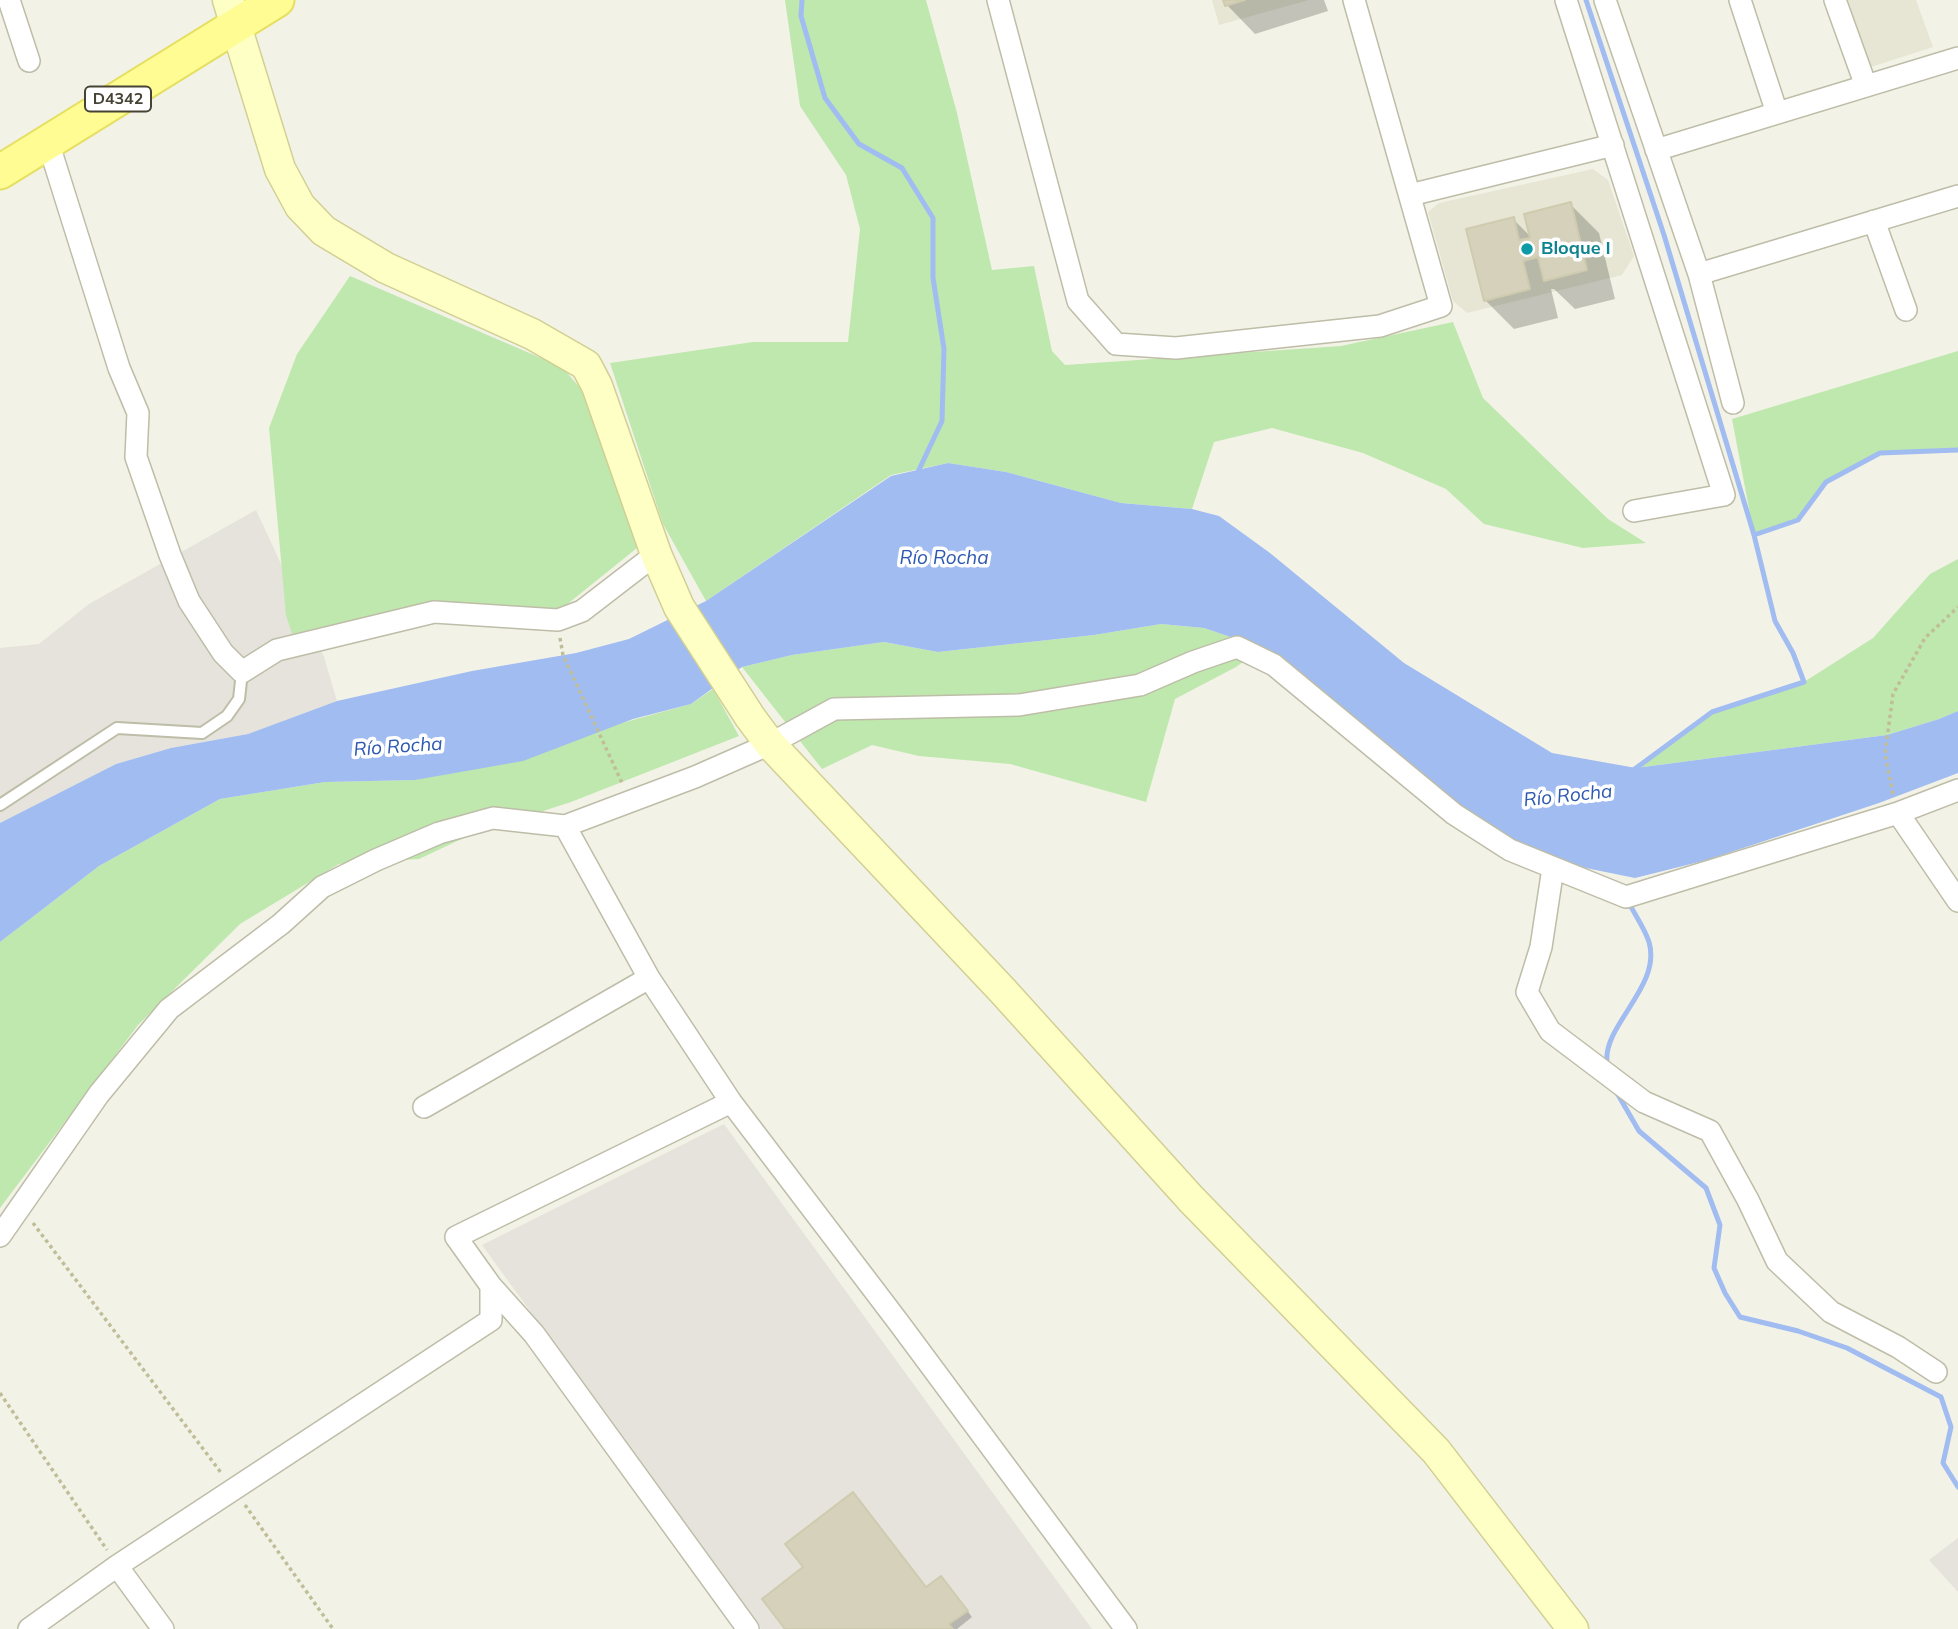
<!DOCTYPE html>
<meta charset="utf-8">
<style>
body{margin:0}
canvas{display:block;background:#f3f2e6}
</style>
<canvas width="1958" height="1629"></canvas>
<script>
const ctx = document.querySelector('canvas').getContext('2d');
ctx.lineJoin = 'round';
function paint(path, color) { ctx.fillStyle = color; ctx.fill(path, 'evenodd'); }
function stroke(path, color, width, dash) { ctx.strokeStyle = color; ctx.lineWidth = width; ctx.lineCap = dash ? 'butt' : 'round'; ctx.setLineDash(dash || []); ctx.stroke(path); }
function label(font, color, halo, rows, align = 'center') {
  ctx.font = font + ' Mulish,sans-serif'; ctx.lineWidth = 7; ctx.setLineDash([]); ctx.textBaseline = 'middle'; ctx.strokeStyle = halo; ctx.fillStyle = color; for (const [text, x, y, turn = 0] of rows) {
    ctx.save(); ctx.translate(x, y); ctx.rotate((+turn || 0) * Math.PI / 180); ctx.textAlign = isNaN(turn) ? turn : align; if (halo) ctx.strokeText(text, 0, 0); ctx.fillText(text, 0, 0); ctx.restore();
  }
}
paint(new Path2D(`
 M1212,0h97l-90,25z
 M1845,0h71l17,47 -62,20z
 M1593,169l15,11 26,76 -12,19 -155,38 -14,-12 -25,-89 11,-9z`), '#e7e6d4');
paint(new Path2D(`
 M256,510l68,147 13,44 -89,33 -77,14 -55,16 -116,59v-175l39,-4 50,-40z
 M724,1124l368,505h-331l-279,-384z
 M1958,1538v54l-29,-32z`), '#e5e3db');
paint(new Path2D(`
 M785,0h141l31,113 35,157 42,-4 18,85 13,14 276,-19 112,-24 30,76 125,121 38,24 -63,5 -99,-24 -38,-35 -83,-36 -91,-25 -58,14 -22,67 -71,-6 -115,-31 -58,-9 -57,12 -185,126 -43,-77 -53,-161 143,-21h95l12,-113 -14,-54 -46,-69z
 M350,276l212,91 19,22 19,45 37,114 -77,62 -130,-8 -138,32 -6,-19 -17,-187 28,-74z
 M1958,351v99l-78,3 -54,29 -28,38 -44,15 -22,-116z
 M1958,559v152l-19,8 -52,16 -251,33 76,-56 92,-30 69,-44 57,-64z
 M1161,624l43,4 59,20 -27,19 -61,32 -29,103 -136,-38 -91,-8 -47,-11 -50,24 -80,-102 50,-12 92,-13 54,10 156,-17z
 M713,689l26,47 -168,66 -99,32 -53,25 -80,5 -99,60 -102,101 -138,183v-266l99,-76 121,-67 105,-17 90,-2 276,-76z`), '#bfe8ae');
paint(new Path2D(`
 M948,463l58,9 115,31 71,6 27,7 51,37 134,110 148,90 84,15 251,-33 52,-16 19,-8v62l-79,30 -172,57 -72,18 -59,-12 -80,-31 -233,-187 -59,-20 -43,-4 -67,11 -156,17 -54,-10 -92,13 -50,12 -51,37 -58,15 -110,42 -108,19 -90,2 -105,17 -121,67 -99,76v-119l116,-59 55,-16 77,-14 89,-33 135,-30 104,-18 53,-14 77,-38 185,-125z`), '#a1bcf1');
paint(new Path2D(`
 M1225,0h99l4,11 -73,23 -28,-29z
 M1570,204l29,29 16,66 -40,10 -21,-20h-3l7,29 -44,11 -29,-29 28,-81 19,19z
 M947,1584l25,33 -15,12h-170z`), '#0003');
stroke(new Path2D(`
 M802,0l-1,16 24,82 34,46 43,24 31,50v60l11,71 -2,72 -25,53
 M1586,0l78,235 90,300 21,86 18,32 11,29 -92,30 -80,59
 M1754,535l44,-15 28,-38 54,-29 78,-3
 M1607,1062c-4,-37 55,-76 42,-120 -4,-13 -14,-27 -20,-39
 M1617,1093l22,38 67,57 14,37 -6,43 11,25 15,24 58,14 49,17 94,49 10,30 -8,36 15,24`), '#a1bcf1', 5);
const building = new Path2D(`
 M1223,0h22l-20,6z
 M1571,202l16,68 -43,11 -6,-24 -15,4 7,28 -46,12 -18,-72 48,-12 5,23 11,-2 -6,-24z
 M853,1492l73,95 15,-11 27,35 -19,13 4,5h-168l-23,-30 41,-32 -18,-23z`);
paint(building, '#d5d1bb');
stroke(building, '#cfcbae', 2);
const lane = new Path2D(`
 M0,805l117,-77 85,5 25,-17 12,-17 3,-27`);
const street = new Path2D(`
 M9,0l20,61
 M998,0l80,301 38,43 60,4 204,-22 61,-20 -87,-306
 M1566,0l158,495 -90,16
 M1605,0l94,274 34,129
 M1740,0l37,113
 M1835,0l31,86
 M48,142l71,226 19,45 -2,44 34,98 19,46 34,52 19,19 35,-22 157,-38 124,8 24,-9 74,-57
 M1656,150l302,-92
 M1410,195l203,-50
 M1874,221l32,89
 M1699,274l259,-78
 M1898,813l60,88
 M565,826l84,152 82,124 168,221 227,306
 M1553,868l-12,79 -14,45 23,39 94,71 66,29 38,69 29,61 54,51 67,35 38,25
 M731,1102l-275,135 35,49 43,48 214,295
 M424,1107l225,-129
 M0,1236l99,-142 70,-85 112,-85 41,-37 54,-27 63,-27 54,-15 72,8 130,-49 75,-33 64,-35 185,-4 121,-20 53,-23 44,-15 37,18 180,149 56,36 116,47 272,-84 60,-23
 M117,1566l46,63
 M29,1629l88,-63 374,-246v-34`);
const secondary = new Path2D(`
 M228,0l52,169 20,37 24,25 62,37 146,66 54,31 11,21 59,168 23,53 71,110 20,27 232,246 189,209 245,252 137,178`);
const primary = new Path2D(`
 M0,172l277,-172`);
stroke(lane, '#bebda8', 14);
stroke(street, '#bebda8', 24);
stroke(secondary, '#d1cf93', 33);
stroke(primary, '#e5df62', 37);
stroke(new Path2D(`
 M560,638l3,17 60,130
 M1893,794l-8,-40 8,-60 32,-56 33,-31
 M33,1223l189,251
 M0,1393l107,157
 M245,1505l88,124`), '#c0bd99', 3.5, [3.5, 3.5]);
stroke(lane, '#fff', 10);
stroke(street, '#fff', 21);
stroke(secondary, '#feffc4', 30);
stroke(primary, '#fffc93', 33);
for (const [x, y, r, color] of [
 [1527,249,7,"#0f9aa8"]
]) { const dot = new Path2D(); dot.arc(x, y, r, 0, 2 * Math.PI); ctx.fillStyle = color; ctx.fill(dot); stroke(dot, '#fff', 2.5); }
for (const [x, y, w] of [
 [118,99,66]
]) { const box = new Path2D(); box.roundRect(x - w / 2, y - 12.5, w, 25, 5); ctx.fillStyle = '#fff'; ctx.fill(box); stroke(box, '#464335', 2); }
label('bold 16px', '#464335', null, [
 ["D4342",118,99]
]);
label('bold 18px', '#0d838f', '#fff', [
 ["Bloque I",1541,249]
], 'left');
label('italic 19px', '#2d58b2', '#fff', [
 ["Río Rocha",944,558],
 ["Río Rocha",398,747,-4],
 ["Río Rocha",1568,796,-6]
]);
</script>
